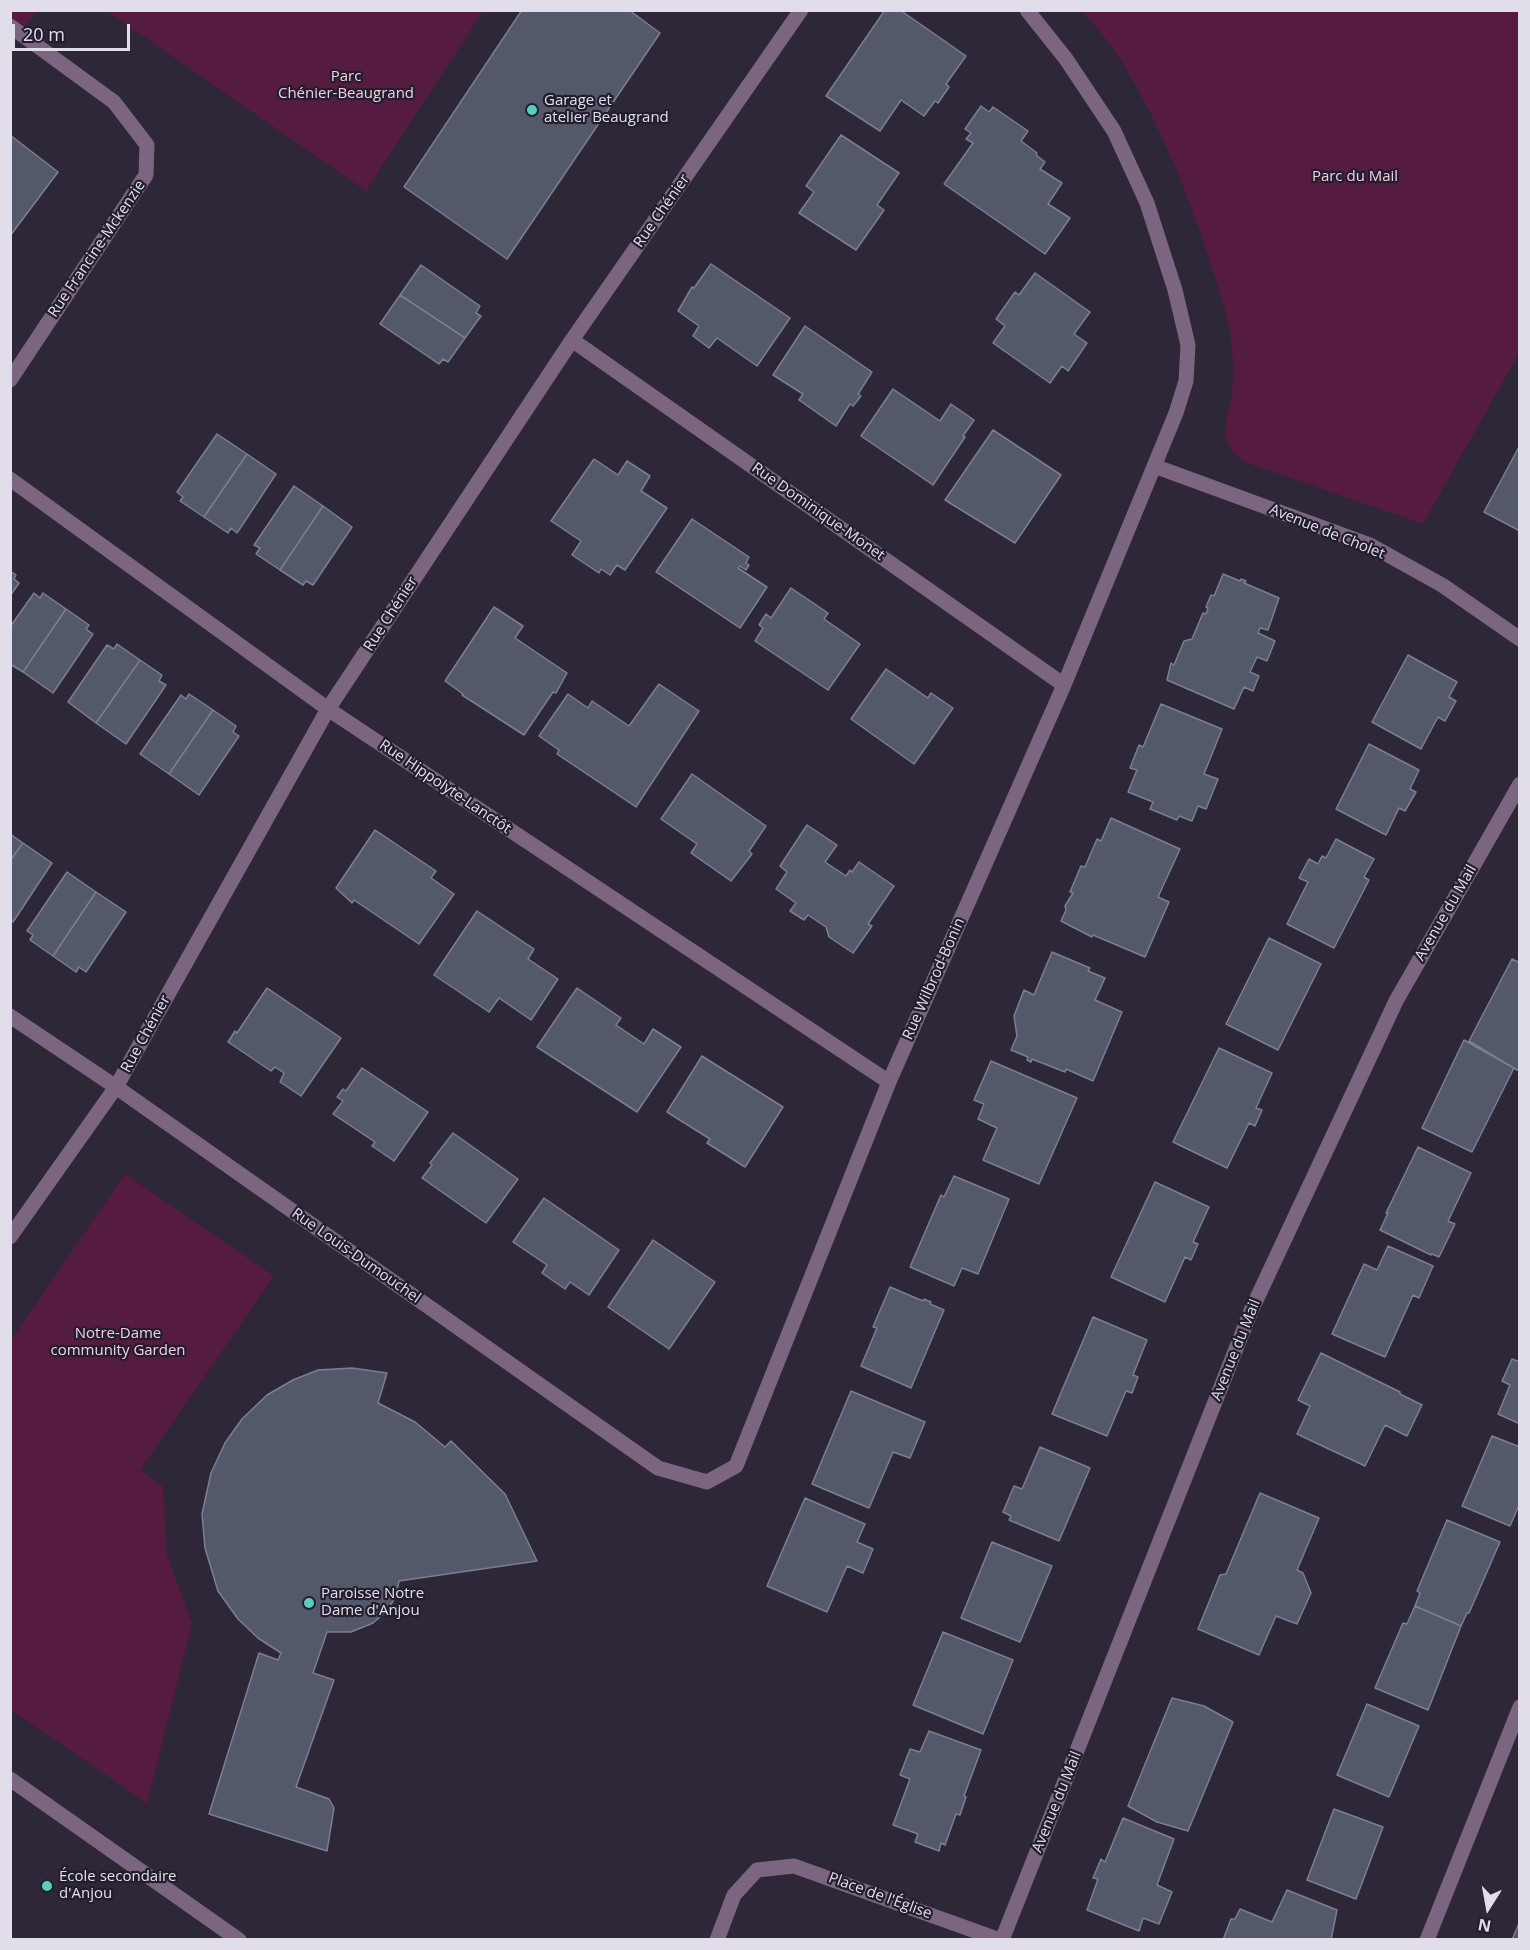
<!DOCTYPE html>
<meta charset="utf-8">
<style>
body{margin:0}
#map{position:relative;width:1530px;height:1950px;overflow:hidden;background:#2d2738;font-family:"Open Sans",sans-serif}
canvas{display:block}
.frame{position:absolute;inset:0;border:12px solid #e1deea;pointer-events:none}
.north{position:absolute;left:1458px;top:1878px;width:60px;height:60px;-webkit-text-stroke:4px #231e2e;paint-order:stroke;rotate:191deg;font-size:16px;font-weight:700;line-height:24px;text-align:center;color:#e1deea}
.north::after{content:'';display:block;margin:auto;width:21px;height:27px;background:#e1deea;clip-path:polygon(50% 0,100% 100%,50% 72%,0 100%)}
.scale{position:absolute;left:12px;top:24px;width:118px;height:27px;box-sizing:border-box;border:3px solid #e1deea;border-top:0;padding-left:8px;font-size:18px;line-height:21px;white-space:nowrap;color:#e1deea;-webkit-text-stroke:4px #231e2e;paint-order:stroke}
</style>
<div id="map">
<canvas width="1530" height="1950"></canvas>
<div class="frame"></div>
<div class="north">N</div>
<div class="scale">20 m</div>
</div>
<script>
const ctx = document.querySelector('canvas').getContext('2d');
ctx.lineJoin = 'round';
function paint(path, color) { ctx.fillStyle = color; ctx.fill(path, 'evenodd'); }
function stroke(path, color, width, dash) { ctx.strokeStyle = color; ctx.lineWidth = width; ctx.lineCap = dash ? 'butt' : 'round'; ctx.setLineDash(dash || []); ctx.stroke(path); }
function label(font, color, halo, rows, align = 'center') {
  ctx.font = font + ' "Open Sans",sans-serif'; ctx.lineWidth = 4.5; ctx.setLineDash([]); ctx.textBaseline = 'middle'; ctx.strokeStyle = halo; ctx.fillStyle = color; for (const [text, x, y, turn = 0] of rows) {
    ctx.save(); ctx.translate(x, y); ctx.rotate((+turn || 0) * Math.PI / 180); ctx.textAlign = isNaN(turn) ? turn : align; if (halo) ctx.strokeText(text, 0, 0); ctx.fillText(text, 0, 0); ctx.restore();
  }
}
paint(new Path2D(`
 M11,11h25l-25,35z
 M107,11h376l-117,180z
 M1083,11h436v342l-96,171 -176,-61c-34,-20 -19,-41 -15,-72 3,-20 0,-39 -2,-59 -4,-25 -14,-50 -22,-75 -21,-67 -48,-131 -84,-192 -11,-19 -28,-37 -41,-54z
 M125,1174l149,102 -134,194 23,16 4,69 25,68 -45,180 -137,-94 1,-369z`), '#561b41');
const building = new Path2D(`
 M522,10h107l31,23 -153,226 -103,-72z
 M885,10h15l66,46 -20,28 3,3 -11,16 -3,-2 -11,15 -23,-16 -21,31 -54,-35z
 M981,106l8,6 4,-5 35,24 -7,10 16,12 -1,2 9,7 -5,7 22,14 -14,21 22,14 -25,36 -101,-70 29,-41 -7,-4 5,-6 -6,-4z
 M10,135l48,37 -48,64z
 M841,135l58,38 -22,32 7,5 -28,40 -57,-37 15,-21 -8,-6z
 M711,264l79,54 -33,48 -40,-28 -8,10 -16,-12 6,-10 -21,-15 14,-24 2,1z
 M421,265l59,41 -4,7 5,3 -16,22 -65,-43z
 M1035,273l55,39 -16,22 13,9 -19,28 -6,-5 -12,17 -57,-40 12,-17 -9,-7 19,-27 4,3z
 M400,295l65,43 -17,24 -5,-3 -4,5 -59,-40z
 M805,326l67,46 -14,22 3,2 -8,10 -3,-2 -14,22 -37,-26 4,-6 -30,-19z
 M893,389l47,32 11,-17 23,16 -11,16 2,1 -32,48 -72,-49z
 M993,430l68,45 -46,68 -70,-43z
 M217,434l30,20 -43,63 -24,-16 3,-4 -6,-5z
 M1520,445v86l-36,-19z
 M247,454l29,20 -39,59 -6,-5 -3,5 -24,-16z
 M594,459l24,16 9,-14 23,15 -9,15 26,17 -42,62 -8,-5 -7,10 -9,-6 -2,4 -27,-18 9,-14 -30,-20z
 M294,486l29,20 -43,64 -24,-16 4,-6 -6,-3z
 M323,506l29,21 -39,58 -7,-4 -3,4 -23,-15z
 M692,519l57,38 -3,6 3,2 -3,5 -6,-4 -2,2 29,19 -27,41 -84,-56z
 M10,571l6,4 -2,4 5,4 -9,13z
 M1223,574l17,7 1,-2 5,2 -2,2 35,15 -11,32 -8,-2 -2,5 17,8 -8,20 -10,-4 -7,15 9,4 -6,15 -9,-4 -10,22 -67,-29 4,-17 3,2 10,-24 8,-2 11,-26 3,1 2,-6 -2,-1 5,-12 3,1z
 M791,588l37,25 -4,6 36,25 -32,46 -73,-49 8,-13 -4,-3 7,-11 5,4z
 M34,593l6,5 3,-5 23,16 -43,63 -13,-8v-37z
 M494,607l29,19 -8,12 52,35 -11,20 -3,-1 -29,43 -62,-40 1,-1 -18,-13z
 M66,609l23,16 -3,4 7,5 -40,59 -30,-21z
 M117,644l23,16 -44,63 -28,-21 39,-57 7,4z
 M1408,655l49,27 -8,15 7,4 -11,20 -7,-4 -17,32 -49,-27z
 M140,660l22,15 -3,6 7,4 -40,59 -30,-21z
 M886,669l42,29 3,-5 22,15 -39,56 -63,-45z
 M659,684l40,27 -63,96 -79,-53 2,-4 -20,-14 29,-42 20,14 4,-7 37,25z
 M189,694l24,16 -44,64 -29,-20 41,-59 5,4z
 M1161,704l61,25 -18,45 14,5 -12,30 -8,-3 -6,15 -13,-5 -2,4 -27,-11 3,-7 -25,-10 9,-22 -7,-2 9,-23 4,2z
 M213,710l23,16 -3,6 6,4 -40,59 -30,-21z
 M1369,744l50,26 -9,19 6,3 -11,19 -6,-3 -13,27 -50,-26z
 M692,774l74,52 -17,25 3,3 -21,27 -40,-28 6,-9 -36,-25z
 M1111,818l69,31 -22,48 11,5 -24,55 -52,-22 -1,2 -31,-16 5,-11 -1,-4 8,-13 -3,-1 11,-26 4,1 12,-28 4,2z
 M807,825l30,20 -12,17 21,14 4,-6 2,2 7,-10 35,24 -26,38 4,2 -19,27 -24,-16 -3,-10 -18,-12 -4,5 -14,-9 6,-8 -20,-14 11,-17 -7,-6z
 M375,830l61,41 -5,7 23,16 -35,50 -65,-44 -2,3 -16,-15z
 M10,834l13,9 -13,18z
 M1336,839l38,20 -10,18 5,3 -35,68 -47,-24 21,-42 -9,-4 10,-19 9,5 4,-8 4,2z
 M23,843l29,20 -39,59 -3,-2v-59z
 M67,872l29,20 -43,64 -23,-16 3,-5 -6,-4z
 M96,892l30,20 -40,60 -7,-5 -3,5 -23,-16z
 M477,911l57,38 -6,10 30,20 -27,41 -32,-22 -10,14 -55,-37z
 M1269,938l52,26 -43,86 -52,-26z
 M1052,952l38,16 -2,3 17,7 -10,22 27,12 -29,69 -27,-12 -1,3 -33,-13 -1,3 -4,-2 1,-3 -17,-7 6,-14 -3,-20 10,-26 10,5z
 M1512,959l8,4v104l-3,3 -48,-29z
 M267,988l74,50 -40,58 -21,-14 4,-9 -9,-6 -4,4 -43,-29 7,-11 2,2z
 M577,988l44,30 -5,7 28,19 9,-15 28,18 -44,65 -100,-65z
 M1464,1040l50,28 -42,84 -50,-24z
 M1219,1048l53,25 -16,35 6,2 -7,16 -6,-3 -22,45 -54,-26z
 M702,1056l81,51 -38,60 -38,-24 3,-4 -43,-27z
 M991,1061l86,37 -38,86 -56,-24 14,-32 -19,-9 6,-15 -10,-4z
 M362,1068l66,44 -34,49 -22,-15 3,-4 -42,-28 10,-13 -6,-4 6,-8 3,2z
 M453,1133l65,46 -32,44 -64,-45 10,-13 -2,-2z
 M1418,1147l53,26 -23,48 7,3 -16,33 -7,-3 -1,1 -51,-25 8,-17h-2z
 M954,1176l55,23 -31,75 -16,-6 -8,18 -44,-19 31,-72 3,2z
 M1155,1182l54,25 -16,35 5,2 -7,16 -6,-3 -20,45 -54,-25z
 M544,1198l75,52 -30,45 -19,-13 -5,7 -23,-16 5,-8 -34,-23z
 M653,1240l62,42 -46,67 -61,-42z
 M1388,1246l45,20 -14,32 -6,-3 -28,62 -53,-23 32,-70 13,6z
 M890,1287l33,14 1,-2 7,3 -1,2 14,6 -33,78 -50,-22 16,-38 -4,-1z
 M1093,1317l54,23 -14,35 5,2 -6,16 -6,-2 -19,45 -55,-22z
 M1321,1353l79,39v2l22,11 -15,31 -22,-11 -20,41 -68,-32 13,-28 -12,-6z
 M1512,1359l8,3v62l-22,-10 12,-29 -8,-4z
 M352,1368l35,5 -9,30 37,19 30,25 6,-6 54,53 32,67 -138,20 -3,15 -9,15 -14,12 -22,9h-24l-14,41 21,7 -38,107 33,12 5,9 -7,43 -118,-37 50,-161 19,7 3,-7 -23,-15 -20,-19 -20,-28 -13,-43 -3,-34 9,-41 14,-30 17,-24 25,-24 26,-15 25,-10z
 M851,1391l74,31 -15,36 -17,-6 -24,56 -57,-24z
 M1492,1436l28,11v56l-10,23 -48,-20z
 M1040,1447l50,21 -31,73 -50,-21 2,-4 -8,-4 11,-26 8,3z
 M1260,1493l59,25 -22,52 6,3 8,20 -14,31 -21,-8 -17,39 -61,-26 22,-54 6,-1z
 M805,1498l60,26 -8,18 16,7 -10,24 -16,-7 -20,46 -60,-26z
 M1447,1520l53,22 -31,71h-2l-6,13 -46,-20 5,-13 -3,-2z
 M992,1542l60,24 -32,76 -59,-24z
 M1415,1606l46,20 -33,84 -53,-22 28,-65 4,1z
 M943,1632l70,28 -30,74 -70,-29z
 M1172,1698l32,8 29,16 -45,109 -31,-9 -29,-16z
 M1367,1704l52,22 -30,71 -52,-22z
 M929,1731l52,19 -17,46 2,1 -6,18 -4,-1 -11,31 -4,-2 -2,8 -24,-9 3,-8 -25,-9 17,-46 -10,-4 10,-26 10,3z
 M1334,1809l49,18 -27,72 -49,-19z
 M1123,1818l51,21 -17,46 15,7 -13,32 -16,-6 -4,13 -52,-21 11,-31 -5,-1 8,-19 4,3z
 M1287,1890l50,20 -6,30h-108l8,-21h4l5,-10 32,13z
 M1520,1921v19h-8z`);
paint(building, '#54586b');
stroke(building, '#7b7f93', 1.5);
stroke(new Path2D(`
 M10,26l104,76 33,43 -1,30 -136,205
 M572,340l492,345
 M1154,466l216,79 72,40 78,54
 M10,479l318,230 561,373
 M10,1016l106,71 542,381 49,14 29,-16 153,-384 175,-397 112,-272 10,-32 2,-36 -13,-55 -28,-87 -33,-72 -48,-72 -39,-49
 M10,1237l106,-150 212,-378 244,-369 229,-330
 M10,1779l229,161
 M717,1940l17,-45 23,-25 37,-4 206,74
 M1002,1940l249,-629 145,-310 124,-217
 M1427,1940l93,-233`), '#7c6580', 15);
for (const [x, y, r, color] of [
 [532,110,6,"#58cec0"],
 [309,1603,6,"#58cec0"],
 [47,1886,6,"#58cec0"]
]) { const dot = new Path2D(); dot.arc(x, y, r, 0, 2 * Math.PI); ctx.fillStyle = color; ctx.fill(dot); stroke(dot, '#231e2e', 2); }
label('15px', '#f7cce3', '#231e2e', [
 ["Parc",346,77],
 ["Chénier-Beaugrand",346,94],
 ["Parc du Mail",1355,177],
 ["Notre-Dame",118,1334],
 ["community Garden",118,1351]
]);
label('15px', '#e1deea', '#231e2e', [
 ["Garage et",544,101],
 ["atelier Beaugrand",544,118],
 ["Paroisse Notre",321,1594],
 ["Dame d'Anjou",321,1611],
 ["École secondaire",59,1877],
 ["d'Anjou",59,1894]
], 'left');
label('15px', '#e1deea', '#231e2e', [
 ["Rue Chénier",662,211,-55],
 ["Rue Francine-Mckenzie",97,249,-56],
 ["Rue Dominique-Monet",818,512,35],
 ["Avenue de Cholet",1327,532,22],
 ["Rue Chénier",391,614,-57],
 ["Rue Hippolyte-Lanctôt",445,787,34],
 ["Avenue du Mail",1446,913,-60],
 ["Rue Wilbrod-Bonin",934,979,-66],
 ["Rue Chénier",146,1034,-61],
 ["Rue Louis-Dumouchel",356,1256,35],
 ["Avenue du Mail",1236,1350,-68],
 ["Avenue du Mail",1057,1802,-68],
 ["Place de l'Église",880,1896,20]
]);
</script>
